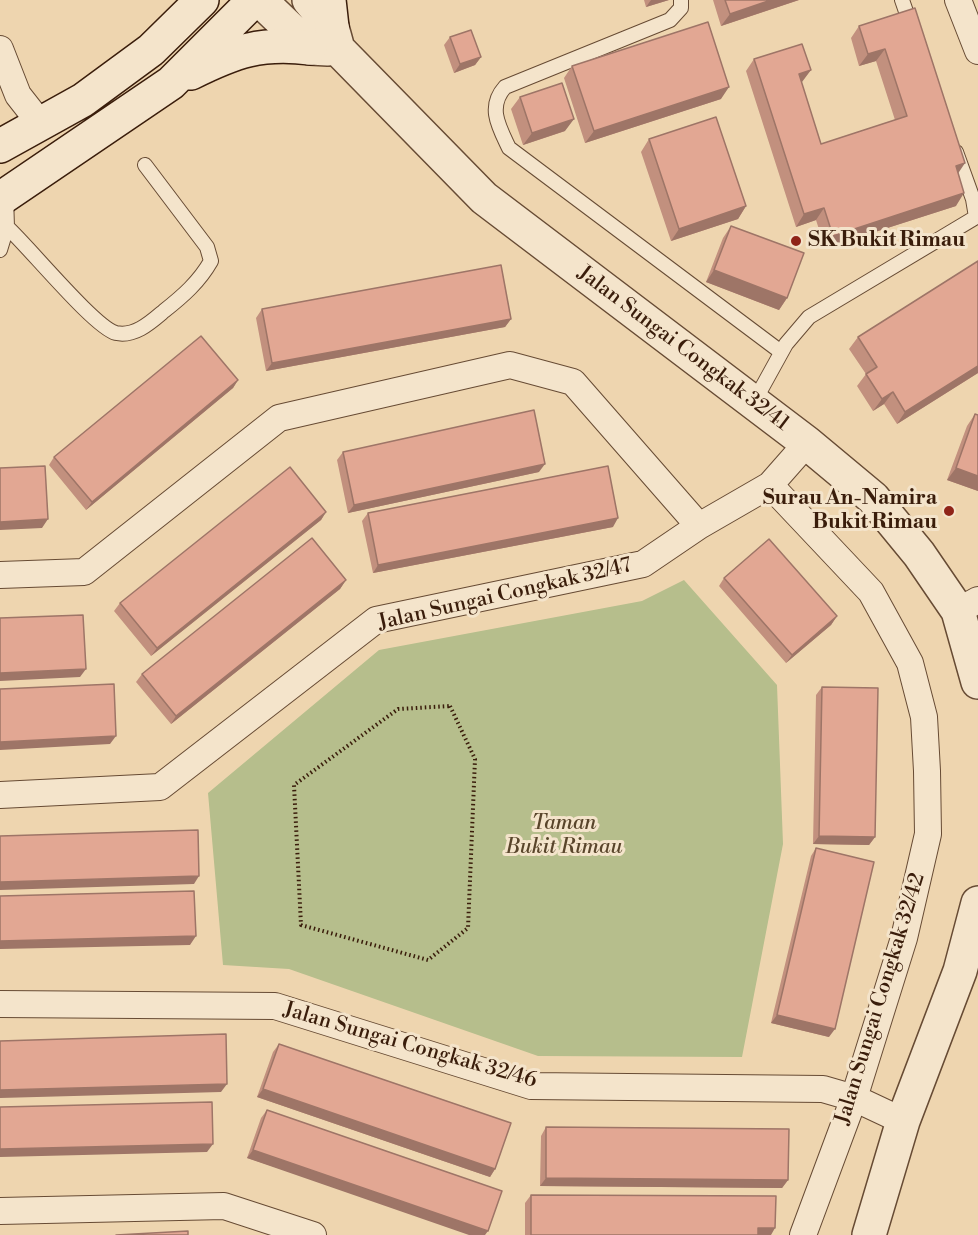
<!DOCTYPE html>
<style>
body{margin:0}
canvas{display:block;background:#eed5af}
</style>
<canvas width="978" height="1235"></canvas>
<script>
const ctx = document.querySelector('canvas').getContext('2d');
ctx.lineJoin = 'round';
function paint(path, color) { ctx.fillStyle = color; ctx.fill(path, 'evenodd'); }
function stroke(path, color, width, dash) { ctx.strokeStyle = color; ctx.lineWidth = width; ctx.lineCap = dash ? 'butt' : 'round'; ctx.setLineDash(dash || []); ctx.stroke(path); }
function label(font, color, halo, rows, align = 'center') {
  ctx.font = font + ' "Libre Bodoni",serif'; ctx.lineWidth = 6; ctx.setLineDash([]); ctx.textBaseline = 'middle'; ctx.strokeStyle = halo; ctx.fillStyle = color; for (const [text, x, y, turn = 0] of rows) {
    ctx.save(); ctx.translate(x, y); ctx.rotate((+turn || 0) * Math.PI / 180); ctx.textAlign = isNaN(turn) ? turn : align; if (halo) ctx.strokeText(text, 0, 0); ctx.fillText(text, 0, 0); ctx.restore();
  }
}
paint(new Path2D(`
 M684,580l93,105 6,159 -41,213 -204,-1 -249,-87 -66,-4 -15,-172 171,-143 263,-49z`), '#b6be8c');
const service = new Path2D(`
 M681,0v8l-11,12 -165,67c-18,20 -6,40 4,61l272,204
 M902,0l10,29
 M7,227c22,20 88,101 109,106 19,4 35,-11 48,-22 19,-15 35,-29 47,-50l-4,-14 -62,-82
 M0,250l7,-23 -1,-31
 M754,402l32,-58 23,-27 167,-100 -3,-18 -17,-47`);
const minor = new Path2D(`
 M958,0l20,51
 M0,49l18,46 22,28
 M770,485l101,107 39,71 14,54 3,54 1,63 -24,104 -50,160 -51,137
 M0,575l84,-3 195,-154 231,-53 63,17 126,144
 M958,611l20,-11
 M0,795l160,-8 216,-167 267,-56 56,-38 71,-41 37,-42
 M0,1004l275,2 256,80 292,3 31,9 49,23
 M0,1211l224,-5 89,29`);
const tertiary = new Path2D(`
 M260,0l50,48 18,1
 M309,0l23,27 6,22 146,149 323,245 66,55 46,56 39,57 20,71
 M869,1235l34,-114 57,-150 18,-68`);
const secondary = new Path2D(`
 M329,0l3,27
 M191,73c44,-22 70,-31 119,-25
 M0,146l83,-46 68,-50 51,-50
 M0,199l171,-116 83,-83`);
stroke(service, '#674b34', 16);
stroke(minor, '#674b34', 28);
stroke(tertiary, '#674b34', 36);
stroke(secondary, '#3a1d0b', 36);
stroke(new Path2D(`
 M450,706l25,53 -7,169 -40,32 -127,-35 -7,-140 104,-76z`), '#3a1d0b', 4, [1.5, 3]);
stroke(service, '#f4e4cb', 14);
stroke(minor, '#f4e4cb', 26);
stroke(tertiary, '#f4e4cb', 33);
stroke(secondary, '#f4e4cb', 33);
paint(new Path2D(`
 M644,0h25l-23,7z
 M713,0h86l-78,26z
 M915,8l43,165 -2,33 -131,42 -9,-28 -20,7 -50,-156 8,-12 48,23 -1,1 20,61 74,-24 -19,-59 -17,5 -8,-28 8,-12z
 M450,37l31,20 -6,8 -21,8 -10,-28z
 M572,66l149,33 -136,44 -21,-65z
 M520,97l45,34 -42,14 -12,-36z
 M649,139l97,67 -8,13 -67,22 -30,-89z
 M731,226l56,72 -8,12 -73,-28 17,-44z
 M978,261v112l-81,51 -13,-20 -11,7 -16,-25 9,-12 -17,-25 9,-12z
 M262,309l249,10 -6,8 -239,44 -10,-53z
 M238,380l-5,8 -147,122 -37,-45 5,-8z
 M975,414l3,1v76l-31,-11 20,-54z
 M343,452l196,20 -191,41 -11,-53z
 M326,512l-5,8 -170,136 -37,-45 6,-8z
 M368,513l245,14 -240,46 -11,-52z
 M724,578l113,38 -6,9 -45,38 -67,-77z
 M346,580l-6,9 -169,135 -35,-42 6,-8z
 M822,687l53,150 -6,8 -56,-1 3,-149z
 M816,848l13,189 -58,-14 40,-167z
 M279,1044l216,125 -5,8 -233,-80 16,-45z
 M267,1110l218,125 -238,-77 14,-40z
 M546,1127l242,53 -6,8 -242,-2 1,-50z
 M531,1195l240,40h-246v-32z`), '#c2907e');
paint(new Path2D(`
 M651,0h18l-23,7z
 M771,0h28l-78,26 9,-12z
 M885,49l-9,12 -17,5 9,-12z
 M481,57l-6,8 -21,8 6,-9z
 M811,70l-9,12 -12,4 9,-12z
 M729,87l-8,12 -136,44 9,-12z
 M574,119l-9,12 -42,14 9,-12z
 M965,163l-8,12 -1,-9z
 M964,193l-8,13 -131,42 8,-12z
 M746,206l-8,13 -67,22 8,-12z
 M824,208l-8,12 -20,7 8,-13z
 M714,270l73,28 -8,12 -73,-28z
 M511,319l-6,8 -239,44 6,-8z
 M978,366v7l-81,51 8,-12z
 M238,380l-5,8 -147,122 6,-8z
 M893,392l-9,12 -11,7 9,-12z
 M545,464l-6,8 -191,41 6,-8z
 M956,468l22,8v15l-31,-11z
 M326,512l-5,8 -170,136 6,-8z
 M618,518l-5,9 -240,46 5,-8z
 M48,519l-6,9 -42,2v-8z
 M346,580l-6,9 -169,135 5,-8z
 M837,616l-6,9 -45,38 6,-8z
 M86,669l-6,8 -80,4v-8z
 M116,736l-6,8 -110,6v-8z
 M819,836l56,1 -6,8 -56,-1z
 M199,876l-5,8 -194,6v-8z
 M196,936l-6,9 -190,4v-8z
 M777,1015l58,14 -6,8 -58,-14z
 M227,1084l-6,8 -221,6v-8z
 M263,1089l232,80 -5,8 -233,-80z
 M213,1144l-6,8 -207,5v-8z
 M253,1150l235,81 -3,4h-16l-222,-77z
 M546,1178l242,2 -6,8 -242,-2z
 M758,1228h17l-4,7h-18z`), '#9e7567');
const building = new Path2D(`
 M725,0h46l-41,14z
 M915,8l50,155 -9,3 8,27 -131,43 -9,-28 -20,6 -50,-155 48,-15 9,26 -12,4 22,70 86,-28 -22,-67 -17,5 -9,-28z
 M708,22l21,65 -135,44 -22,-65z
 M471,30l10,27 -21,7 -10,-27z
 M562,83l12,36 -42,14 -12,-36z
 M716,117l30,89 -67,23 -30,-90z
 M731,226l73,27 -17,45 -73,-28z
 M978,261v105l-73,46 -12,-20 -11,7 -16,-25 11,-7 -19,-30z
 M501,265l10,54 -239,44 -10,-54z
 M201,336l37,44 -146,122 -38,-45z
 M534,410l11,54 -191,41 -11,-53z
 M975,414l3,1v61l-22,-8z
 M45,466l3,53 -48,3v-54z
 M608,466l10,52 -240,47 -10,-52z
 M290,467l36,45 -169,136 -37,-45z
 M312,538l34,42 -170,136 -34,-42z
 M769,539l68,77 -45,39 -68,-77z
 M83,615l3,54 -86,4v-55z
 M114,684l2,52 -116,6v-53z
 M822,687l56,1 -3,149 -56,-1z
 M198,830l1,46 -199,6v-46z
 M816,848l58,14 -39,167 -58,-14z
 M194,891l2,45 -196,5v-45z
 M226,1034l1,50 -227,6v-49z
 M279,1044l232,79 -16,46 -232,-80z
 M212,1102l1,42 -213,5v-42z
 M267,1110l235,81 -14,40 -235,-81z
 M546,1127l243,2 -1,51 -242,-2z
 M531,1195l245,1 -1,32h-17v7h-227z
 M188,1231v4h-72z`);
paint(building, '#e2a793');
stroke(building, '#9e7567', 1.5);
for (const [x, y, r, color] of [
 [796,241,6,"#8f2418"],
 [949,511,6,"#8f2418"]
]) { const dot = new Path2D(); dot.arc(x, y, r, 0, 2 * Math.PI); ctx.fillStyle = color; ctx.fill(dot); stroke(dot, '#f4e4cb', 2); }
label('bold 21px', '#3a1d0b', '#f4e4cb', [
 ["SK Bukit Rimau",808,241],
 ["Surau An-Namira",937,499,"right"],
 ["Bukit Rimau",937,523,"right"]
], 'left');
label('21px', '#3a1d0b', '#f4e4cb', [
 ["Jalan Sungai Congkak 32/41",683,349,37],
 ["Jalan Sungai Congkak 32/47",505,595,-13],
 ["Jalan Sungai Congkak 32/42",881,999,-73],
 ["Jalan Sungai Congkak 32/46",410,1046,16]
]);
label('italic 21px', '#59452b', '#f4e4cb', [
 ["Taman",564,824],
 ["Bukit Rimau",564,848]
]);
</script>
